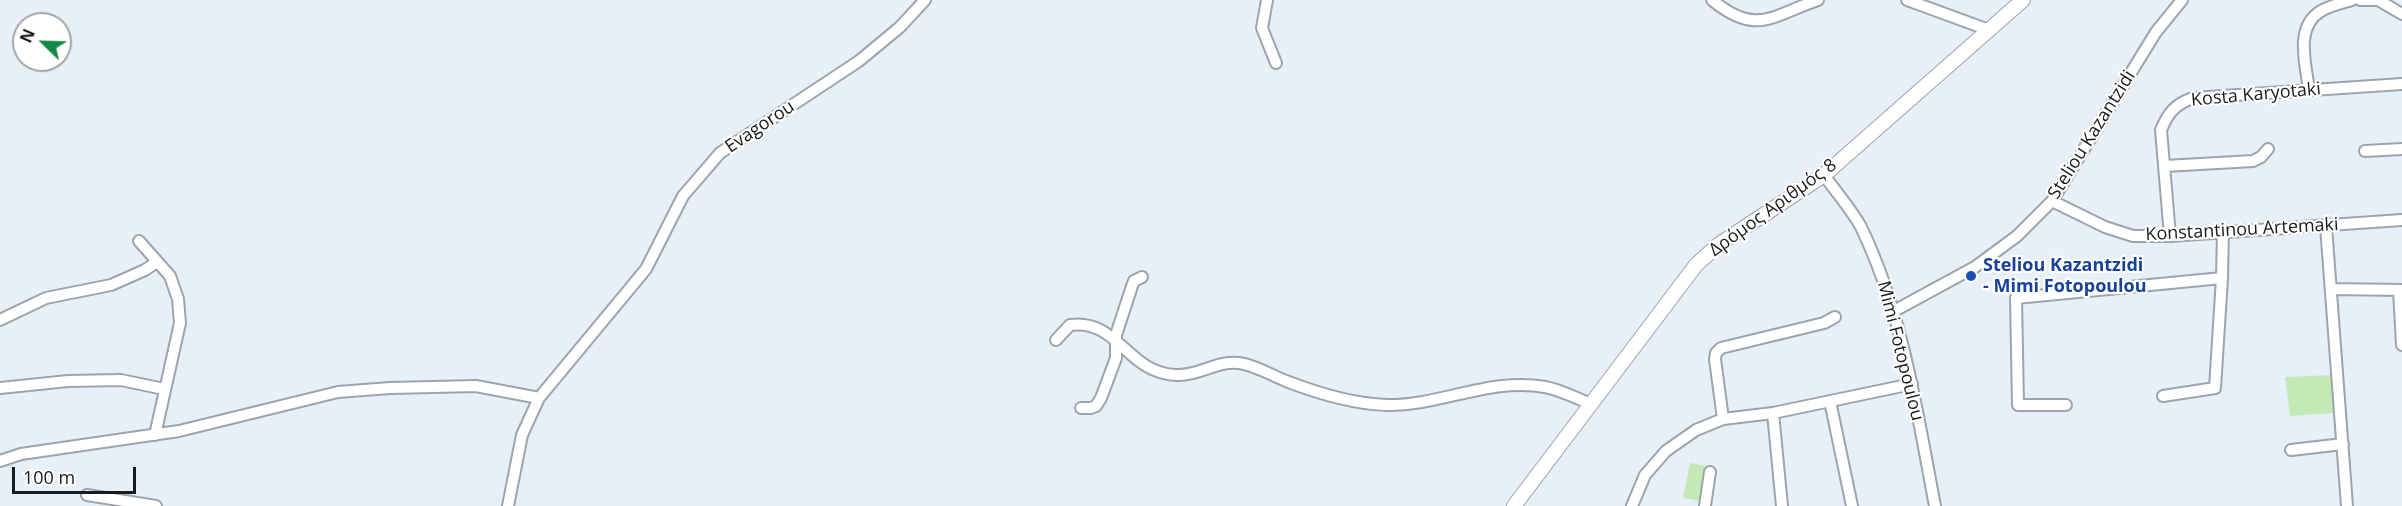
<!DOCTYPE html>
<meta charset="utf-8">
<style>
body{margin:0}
#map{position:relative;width:2402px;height:506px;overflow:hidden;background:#e7eff9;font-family:"Open Sans",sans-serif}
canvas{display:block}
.north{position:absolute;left:12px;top:12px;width:60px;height:60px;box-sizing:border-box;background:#fff;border:2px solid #a3a4a5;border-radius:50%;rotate:293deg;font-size:16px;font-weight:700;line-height:24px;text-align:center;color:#181b1e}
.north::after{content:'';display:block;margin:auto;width:21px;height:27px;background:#128943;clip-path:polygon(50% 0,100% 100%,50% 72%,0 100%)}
.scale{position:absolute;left:12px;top:467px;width:124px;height:27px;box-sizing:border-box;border:3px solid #181b1e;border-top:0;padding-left:8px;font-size:18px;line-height:21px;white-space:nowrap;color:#181b1e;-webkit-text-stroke:4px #fff;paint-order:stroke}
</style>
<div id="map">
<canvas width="2402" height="506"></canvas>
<div class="north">N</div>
<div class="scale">100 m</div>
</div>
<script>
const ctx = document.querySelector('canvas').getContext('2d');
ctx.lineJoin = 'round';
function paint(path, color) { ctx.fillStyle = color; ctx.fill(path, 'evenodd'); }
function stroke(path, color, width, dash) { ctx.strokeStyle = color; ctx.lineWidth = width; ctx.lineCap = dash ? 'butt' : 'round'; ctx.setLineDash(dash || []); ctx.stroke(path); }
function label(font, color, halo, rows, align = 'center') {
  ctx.font = font + ' "Open Sans",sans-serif'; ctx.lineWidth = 4.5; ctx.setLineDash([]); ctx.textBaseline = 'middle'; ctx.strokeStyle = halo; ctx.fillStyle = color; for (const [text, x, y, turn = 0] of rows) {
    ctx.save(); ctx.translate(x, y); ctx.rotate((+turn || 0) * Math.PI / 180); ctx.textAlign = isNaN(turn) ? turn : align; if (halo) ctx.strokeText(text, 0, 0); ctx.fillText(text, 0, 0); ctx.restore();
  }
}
paint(new Path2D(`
 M2332,375l2,38 -44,3 -5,-39z
 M1690,463l18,3 -7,35 -18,-3z`), '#c3e9b7');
const street = new Path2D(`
 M1267,0l-5,28 14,35
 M1712,0c45,37 61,15 106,0
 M1907,0l82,30
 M2360,0h18l24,14
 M2309,90c-3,-25 -15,-63 12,-79 8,-5 21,-8 31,-11
 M2365,151l37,-2
 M2165,166l88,-5 8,-4 7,-8
 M1824,175c12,17 27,34 37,52 42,87 56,185 74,279
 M2052,201l53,26 28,9h37l232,-16
 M2326,226l21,280
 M2170,236l-9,-106c7,-17 14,-26 32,-32l209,-14
 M139,241l31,35 8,23 2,24 -25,112
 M2332,289l70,1
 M2399,290l3,55
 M1894,311l81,-44 42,-31 35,-35 104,-169 26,-32
 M0,320l46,-22 65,-13 34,-15 12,-8
 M1056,340l14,-15c48,-7 57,49 107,50 22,1 41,-15 62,-12 16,2 32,12 47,18 31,12 67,23 101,24 53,1 104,-28 158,-18 16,3 31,11 46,17
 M0,388l68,-7 53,-1 43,9
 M2163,396l52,-8 7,-110 1,-46
 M1830,401l22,105
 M2066,405h-48l-2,-107 206,-20
 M1081,408h10l5,-2 5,-8 15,-40v-23l16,-49 2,-5 8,-4
 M1773,413l9,93
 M1723,419l-8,-60 1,-6 5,-5 103,-25 11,-6
 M2291,450l52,-6
 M0,461l21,-7 158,-23 159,-39 52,-4 86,-2 63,12
 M87,495l69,11
 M508,506l14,-71 17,-37 107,-129 37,-73 37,-43 139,-92 41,-34 25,-27
 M1632,506l13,-31 21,-24 30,-21 27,-11 50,-6 139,-29
 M1705,506l5,-34`);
const secondary = new Path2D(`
 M1514,506l182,-241 22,-20 106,-70 199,-175`);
stroke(street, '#9da4ad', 14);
stroke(secondary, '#9da4ad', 16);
stroke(street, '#fff', 10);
stroke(secondary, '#fff', 14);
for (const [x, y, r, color] of [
 [1971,276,6,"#1a4fb4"]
]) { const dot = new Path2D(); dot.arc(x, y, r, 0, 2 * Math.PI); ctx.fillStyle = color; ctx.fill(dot); stroke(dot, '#fff', 2); }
label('18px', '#181b1e', '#fff', [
 ["Kosta Karyotaki",2256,95,-5],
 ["Evagorou",760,127,-34],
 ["Steliou Kazantzidi",2092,135,-58],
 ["Δρόμος Αριθμός 8",1773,208,-36],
 ["Konstantinou Artemaki",2242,230,-3],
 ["Mimi Fotopoulou",1900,351,76]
]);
label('bold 18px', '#164399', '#fff', [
 ["Steliou Kazantzidi",1983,266],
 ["- Mimi Fotopoulou",1983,287]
], 'left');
</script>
